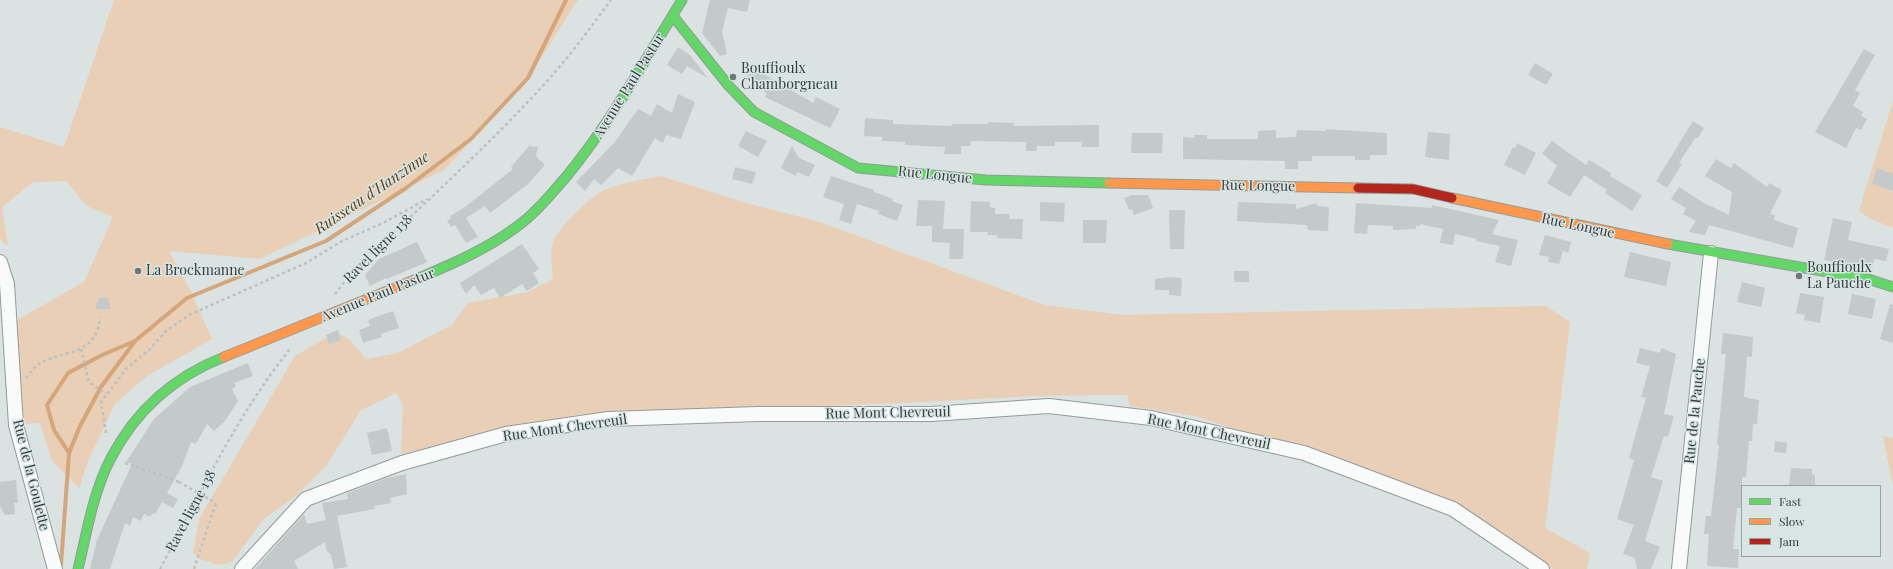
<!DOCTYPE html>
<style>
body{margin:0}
#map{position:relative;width:1893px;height:569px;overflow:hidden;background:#dae2e2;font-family:"Playfair Display",serif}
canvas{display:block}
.legend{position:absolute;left:1741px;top:485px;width:140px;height:72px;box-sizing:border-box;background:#d7e6e5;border:1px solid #97a2a1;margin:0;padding:5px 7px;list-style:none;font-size:12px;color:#373d3c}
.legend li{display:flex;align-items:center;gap:8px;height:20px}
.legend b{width:20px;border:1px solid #97a2a1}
</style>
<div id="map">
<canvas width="1893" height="569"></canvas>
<ul class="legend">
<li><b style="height:5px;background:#63d668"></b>Fast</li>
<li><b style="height:5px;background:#ff974d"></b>Slow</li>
<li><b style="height:5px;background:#b3261e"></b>Jam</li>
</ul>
</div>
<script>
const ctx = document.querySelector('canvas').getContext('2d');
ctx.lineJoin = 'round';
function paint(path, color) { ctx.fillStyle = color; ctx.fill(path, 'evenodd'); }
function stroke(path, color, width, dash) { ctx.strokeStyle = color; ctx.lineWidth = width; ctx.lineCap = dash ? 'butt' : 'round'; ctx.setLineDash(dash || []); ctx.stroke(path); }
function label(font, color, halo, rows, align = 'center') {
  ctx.font = font + ' "Playfair Display",serif'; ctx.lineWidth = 3; ctx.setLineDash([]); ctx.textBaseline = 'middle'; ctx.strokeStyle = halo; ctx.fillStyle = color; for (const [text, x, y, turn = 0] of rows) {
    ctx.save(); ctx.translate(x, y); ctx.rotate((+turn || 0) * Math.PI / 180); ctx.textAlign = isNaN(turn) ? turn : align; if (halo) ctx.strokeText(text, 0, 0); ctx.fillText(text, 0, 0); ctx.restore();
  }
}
paint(new Path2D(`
 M114,0h464l-53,83 -81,87 -184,89 -91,-8 20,36 23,52 -65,37 -32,28 -27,57 -9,27 -27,-27 -12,-38 -24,2 -6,-101 74,-42 29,-65 -26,-11 -21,-25 -33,1 -31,25 6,39 -8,-7v-112l64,20z
 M1893,101v127l-24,-10 -10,-7z
 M660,176l90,28 70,18 224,83 78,10 424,-9 24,16 -25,206 45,25 -3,16h-34l-88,-62 -269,-91 -66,-10 -3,-11 -92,1 -131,7 -324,11 -179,40 2,-49 -7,-12 -35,17 -35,56 -29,29 -33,24 -32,43 -14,3 -18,-6 -7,-6 6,-34 96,-163 41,-24 13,7 17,20 32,-6 54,-28 16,-22 60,-11 25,-13c-1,-12 -3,-25 0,-37 4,-13 38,-46 51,-52 17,-7 37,-10 56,-14z
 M1883,436l10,2v49z`), '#e9cfb6');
stroke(new Path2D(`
 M69,453l-15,-23 -7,-25 21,-32 34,-18 33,-14
 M61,565l8,-112 11,-27 21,-39 34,-46 52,-43 139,-57 80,-53 65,-49 57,-61 38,-78`), '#d4a67a', 4);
paint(new Path2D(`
 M710,0h40l-3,12 -19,-4 -6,24 5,22 -7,2 -18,-23z
 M678,47l12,8 18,23 -21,-12 -5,8 -15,-9z
 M1864,49l11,6 -20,35 5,3 -7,13 10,6 -2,4 6,3 -6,11 -5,-2 -10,20 -31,-16z
 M1535,63l18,11 -7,11 -18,-10z
 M755,69l58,34 3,-6 24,12 -10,19 -65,-31 2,-3 -20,-18z
 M678,94l17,8 -14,37 -15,-4 -3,8 -8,-5 -23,38 -14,-8 -17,17 -7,-6 -9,12 -9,-9 39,-40 23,-33 13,7 6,-12 15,9z
 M865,118l28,2v4l60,2 -1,-2h36v-2l26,1v3l85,-1v22h-18l1,-5h-27v4h-18v5h-11v-9l-55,-1 -1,5h-9v8h-17l1,-7 -40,-2v-3l-23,-1v-4l-18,-1z
 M1693,121l11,7 -6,10 -2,-1 -17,26 3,1 -15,24 -11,-7z
 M1326,129l61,4v22h-17v5h-15v-4h-43v5h-14v8h-13v-8l-102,-2v-22l11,1v-3h13v4h51v-8l18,-1v8l20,-1 1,-7 29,1z
 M746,131l21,10 -9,16 -20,-11z
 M1428,132l22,2 -1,26 -24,-3z
 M1132,133h31l-1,20h-31z
 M1552,141l34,24 3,-5 7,4 15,9 -1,3 32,19 -10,16 -27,-18 2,-3 -23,-15 -14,22 -23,-14 10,-17 -15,-13z
 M1517,143l19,10 -11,22 -21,-10 9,-18 2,1z
 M530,145l2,2 6,-1 -2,10 9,9 -17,19 -38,29 -5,-7 -19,12 12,19 -12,6 -11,-18 -4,2 -4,-6 4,-3 -1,-2 15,-9 48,-38 -2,-2z
 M792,146l7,12 16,7 -6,12 -12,-5 -1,4 -15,-8z
 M1716,159l15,9 3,-5 33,24 2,-4 13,7 -12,24 5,1 -1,5 24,8 -5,20 -84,-23 -4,10 -16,-3 7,-11 -13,-7 3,-6 -15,-9 8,-12 23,15 27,13 3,-23 -27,-16z
 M735,167l21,5 -4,12 -20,-5z
 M1877,168l16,6v17l-21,-7z
 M831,176l43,14v2l19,7 -1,2 11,4 -6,16 -19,-7 1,-3 -22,-7 -6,20 -12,-4 5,-16 -21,-7z
 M1132,195h16l5,13 -19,7 -2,-6 -3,1 -5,-12z
 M918,200l27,1 -2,28h21l-1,30h-14l1,-16 -18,-1v-16h-16z
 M971,201l19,1v5l5,1v6h14l1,5h13l-1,20 -25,-1v-3h-10l1,-3h-18z
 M1040,202l25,1 -1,19 -24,-1z
 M1238,202l58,2v5l21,-6v3l12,1 -1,24 -20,-1 -1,-5 -70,-4z
 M1356,203l76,5v-3l67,15 -7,14 26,6 -7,26 -16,-4 5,-16 -24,-5 1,-2 -22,-5 -2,11 -13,-2 3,-14 -23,-5v2h-4v3l-23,1v-4l-25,-1 -1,9 -13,-1z
 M1169,210h16l-1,39h-14z
 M1833,218l19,4 -4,18 41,9 -3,12 -12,-2 -2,9 -48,-8z
 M1083,220h24l-1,23h-23z
 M1545,235l26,7 -3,11 -5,-2 -4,13 -11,-2 1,-5 -10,-2z
 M417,242l10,20 -40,17 -1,-1 -16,8 -5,-11 14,-16z
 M522,244l17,25 -6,4 6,10 -12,8 -5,-7 -22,14 -6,-10 -13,7 -7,-10 -8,9 -6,-11z
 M1630,252l41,10 -5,24 -42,-9z
 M1234,271h15v11h-15z
 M1170,277l12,1 -1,18 -12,-1v-5h-14v-11z
 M1742,282l23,6 -4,19 -24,-5z
 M1800,293l24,4 -4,26 -16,-3 1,-5 -9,-2z
 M1852,294l24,5 -4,20 -24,-5z
 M108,297l3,12h-16l4,-11z
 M1890,304l3,1v38l-13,-4z
 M393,311l6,17 -18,6 1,3 -19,6 -4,-13 11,-4 -2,-6z
 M338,330l3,10 -12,4 -3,-9z
 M1723,333l30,4 -1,20 -5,-1 -3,41 15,3 -2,24h-4l-1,17h-3l-3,36h-4v31h-5l-4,41h6l-1,19 -31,-2 2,-32h-5l2,-18h5l8,-71h-2l9,-91h-5z
 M1640,348l20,5 1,-5 15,6 -12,60 10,2 -6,21 -4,-1 -13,41 12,4 -18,60 15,6 -9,22h-14l-2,-11 -12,-4 11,-29 -17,-6 17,-59 -5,-2 17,-60 -5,-1 9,-31 -14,-3z
 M248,363l5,13 -19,7 2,3 -4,3 6,12 -13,20 -11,10 -7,-7 -10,18 -2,2 -4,-2 -9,24 -15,27 11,6 -5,9 -11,-6 -7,12 -2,-1 -3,4 -6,-3 -3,7 -8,-4 -3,9 -5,-3 -15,46h-20l7,-29 35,-76 -6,-2 28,-43 36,-32z
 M387,428l5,23 -20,4 -5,-22z
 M1775,441l12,2 -1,10 -12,-1z
 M1791,468l21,1v5l3,1v11l-26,-1z
 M406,474l1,20 -17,4 1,5 -17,3 1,3 -38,7 10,51 -13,2 -3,-14 -4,-4 -2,-9 -31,19 4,8h-43l49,-55 3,10 19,-4 -4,-17 26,-4 -1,-6 40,-15z
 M16,480l2,23h-4l1,11 -10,1 -3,-4 -2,-6v-23z`), '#c4caca');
const street = new Path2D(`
 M0,262l7,22 9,141 39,144
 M242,569l64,-70 96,-36 104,-29 102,-15 150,-5h173l118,-8 102,12 153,35 149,56 89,60
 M1679,569l32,-316`);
const fast = new Path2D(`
 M673,16l55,69 26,27 104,56 128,12 123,3
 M1668,244l200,35 25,8
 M419,278c33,-14 66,-28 96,-50 20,-14 35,-33 51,-51 45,-55 79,-117 116,-177
 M78,569c9,-37 15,-77 33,-111 25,-48 62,-81 113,-101`);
const slow = new Path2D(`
 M1109,183l249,5
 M1452,198l216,46
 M224,357l195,-79`);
const jam = new Path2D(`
 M1358,188l55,1 39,9`);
stroke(street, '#949a9a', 16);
stroke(fast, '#949a9a', 11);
stroke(slow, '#949a9a', 11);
stroke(jam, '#949a9a', 11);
stroke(new Path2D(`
 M335,294l14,-18c69,-68 142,-131 206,-204 20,-23 38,-48 56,-72
 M81,349l8,33 17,12
 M26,378c3,-3 5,-7 8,-10 20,-20 63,-7 66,-51
 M106,433l-5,-31 26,-34 22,-18 17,-19 23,-16 117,-52 36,-22 41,-18 44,-24
 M125,463l54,19
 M160,569c40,-75 77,-154 130,-220
 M194,569l22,-66`), '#bcc1c0', 2.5, [3, 3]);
stroke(street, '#f9fbfb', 14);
stroke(fast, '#63d668', 9);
stroke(slow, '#ff974d', 9);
stroke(jam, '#b3261e', 9);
stroke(new Path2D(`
 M179,482l37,21`), '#bcc1c0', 2.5, [3, 3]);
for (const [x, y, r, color] of [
 [733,77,4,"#707776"],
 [138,271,4,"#707776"],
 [1799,276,4,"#707776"]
]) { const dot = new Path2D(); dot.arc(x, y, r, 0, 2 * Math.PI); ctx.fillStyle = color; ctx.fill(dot); stroke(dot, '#d7e6e5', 1.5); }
label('14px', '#373d3c', '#d7e6e5', [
 ["Bouffioulx",741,69],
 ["Chamborgneau",741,85],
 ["Bouffioulx",1807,268],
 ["La Pauche",1807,284],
 ["La Brockmanne",146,271]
], 'left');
label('14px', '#373d3c', '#d7e6e5', [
 ["Avenue Paul Pastur",629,86,-58],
 ["Rue Longue",935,175,6],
 ["Rue Longue",1258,186,1],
 ["Rue Longue",1578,226,12],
 ["Ravel ligne 138",378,249,-45],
 ["Avenue Paul Pastur",378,295,-22],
 ["Rue de la Pauche",1695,411,-84],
 ["Rue Mont Chevreuil",888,413,-1],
 ["Rue Mont Chevreuil",565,428,-8],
 ["Rue Mont Chevreuil",1209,432,12],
 ["Rue de la Goulette",31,475,76],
 ["Ravel ligne 138",191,511,-62]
]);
label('italic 15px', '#6a3b0b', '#d7e6e5', [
 ["Ruisseau d'Hanzinne",372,193,-34]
]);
</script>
